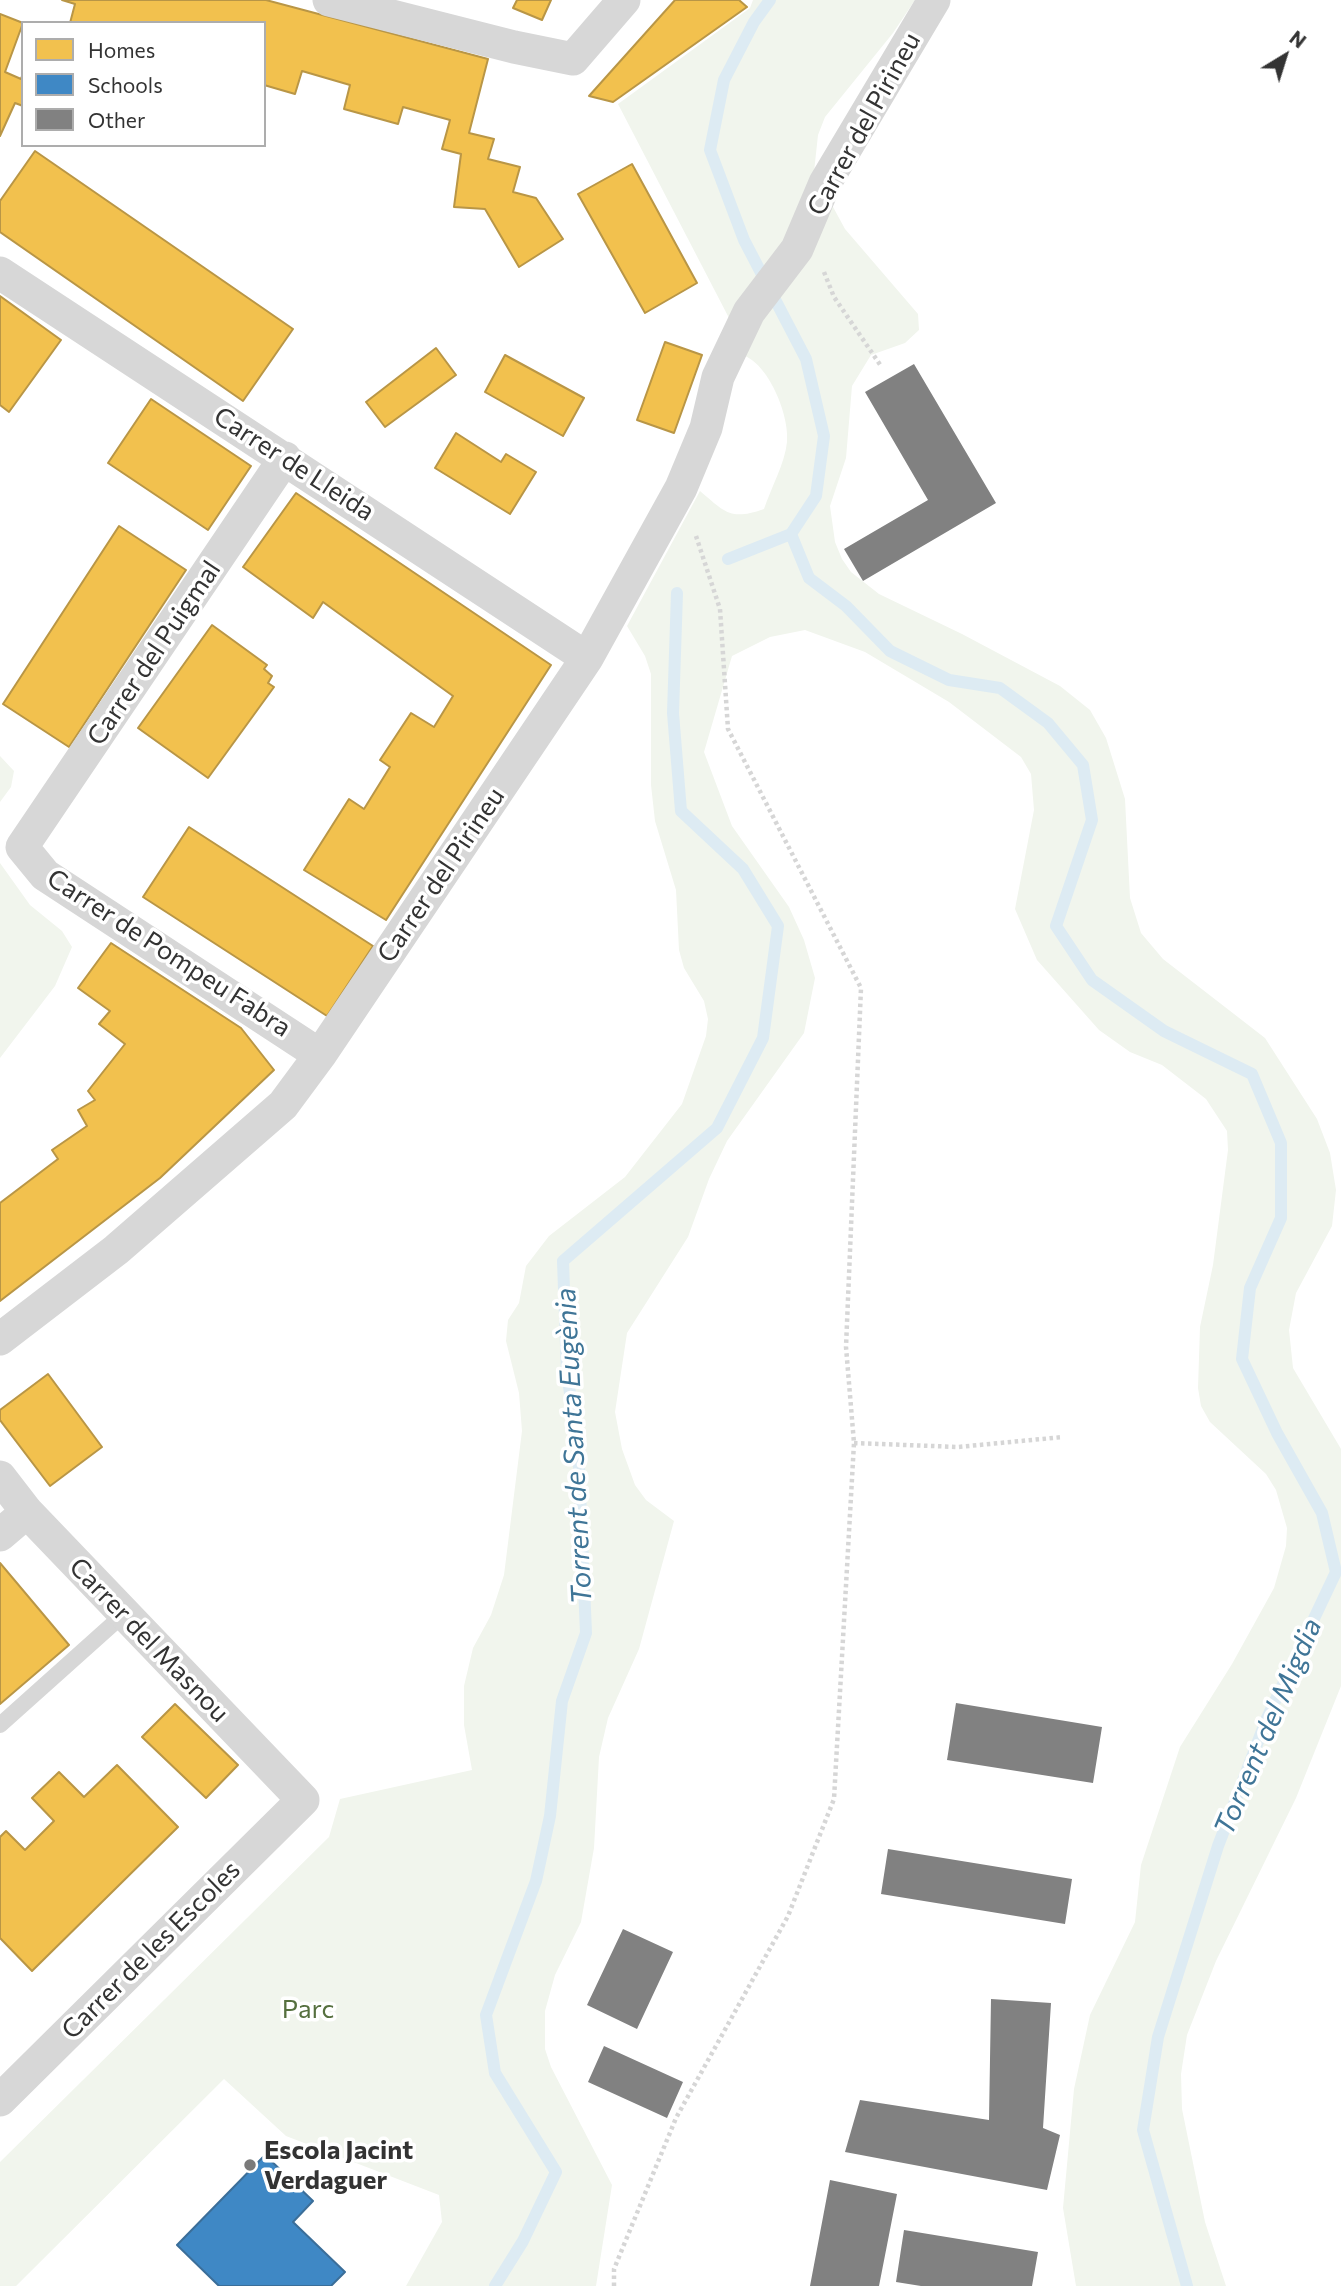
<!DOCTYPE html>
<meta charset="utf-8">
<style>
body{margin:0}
#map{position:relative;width:1341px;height:2286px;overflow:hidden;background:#fff;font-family:Commissioner,sans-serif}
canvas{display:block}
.legend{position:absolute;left:21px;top:21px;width:245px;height:126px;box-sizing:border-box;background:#fff;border:2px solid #adadad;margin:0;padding:9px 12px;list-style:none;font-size:21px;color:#333}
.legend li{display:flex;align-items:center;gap:14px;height:35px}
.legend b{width:35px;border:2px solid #adadad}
.north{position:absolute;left:1250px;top:21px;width:70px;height:70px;-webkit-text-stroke:5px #fff;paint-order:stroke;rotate:38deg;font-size:19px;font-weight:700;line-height:28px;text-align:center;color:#333}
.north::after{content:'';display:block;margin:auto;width:24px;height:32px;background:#333;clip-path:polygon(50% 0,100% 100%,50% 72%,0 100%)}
</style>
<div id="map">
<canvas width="1341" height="2286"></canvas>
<ul class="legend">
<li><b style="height:19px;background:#f2c14e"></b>Homes</li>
<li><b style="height:19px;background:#3f88c5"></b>Schools</li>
<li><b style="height:19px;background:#818181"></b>Other</li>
</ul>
<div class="north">N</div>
</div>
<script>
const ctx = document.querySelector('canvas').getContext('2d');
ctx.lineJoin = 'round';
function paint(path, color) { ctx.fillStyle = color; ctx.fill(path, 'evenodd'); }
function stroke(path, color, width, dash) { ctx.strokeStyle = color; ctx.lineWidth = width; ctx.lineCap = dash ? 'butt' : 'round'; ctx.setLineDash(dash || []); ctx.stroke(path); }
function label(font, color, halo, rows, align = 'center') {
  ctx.font = font + ' Commissioner,sans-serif'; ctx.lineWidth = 7; ctx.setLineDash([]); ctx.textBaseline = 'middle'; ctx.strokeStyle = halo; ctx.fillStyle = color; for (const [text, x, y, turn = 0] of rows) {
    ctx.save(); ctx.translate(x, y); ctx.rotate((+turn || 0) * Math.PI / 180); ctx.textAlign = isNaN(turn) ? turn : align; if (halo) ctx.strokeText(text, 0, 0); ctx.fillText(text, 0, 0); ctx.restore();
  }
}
paint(new Path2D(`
 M753,0h162l-22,33 -68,84 -7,18 -4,37 31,57 73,85 1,16 -14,13 -34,12 -19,31 -6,72 -16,48 5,36 7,17 9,13 28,22 83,40 98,52 30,24 16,28 19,61 5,99 11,35 22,26 102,79 52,81 13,34 6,37 -4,36 -36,67 -7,37 4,38 48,81v237l-45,112 -80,163 -29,74 -6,39 1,35 23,113 21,64h-150l-13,-78 11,-119 16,-74 45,-93 6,-57 39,-118 52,-83 42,-76 12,-42 1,-18 -11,-38 -10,-16 -56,-52 -9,-16 -3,-18 2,-61 13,-62 15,-115 -1,-19 -21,-32 -44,-34 -32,-13 -31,-22 -62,-70 -22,-51 19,-99 -3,-36 -10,-17 -72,-55 -84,-50 -60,-22 -35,7 -38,19 -28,96 28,74 57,81 15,33 11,38 -11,55 -77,108 -18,38 -21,58 -61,96 -12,79 7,37 13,36 11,15 28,21 -35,128 -31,69 -9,39 -5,91 -13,74 -26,53 -10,36v38l6,18 61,118 -16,101h-190l36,-64 -3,-27 -153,-59 -62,-57 -208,207h-16v-124l329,-325 11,-38 132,-29 -8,-45v-39l9,-38 18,-33 13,-40 18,-144 -3,-38 -13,-52 2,-21 11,-17 7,-37 23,-30 76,-59 57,-73 24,-68 2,-17 -4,-18 -20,-33 -5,-18 -3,-60 -21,-69 -4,-36v-111l-6,-18 -18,-30 73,-135c25,21 30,30 64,18 7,-21 21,-46 23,-67 3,-26 -19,-80 -45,-87l-13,-37 -111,-214 132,-96z
 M0,756l14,15 -3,16 -11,15z
 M0,863l30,42 32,26 10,16 -17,39 -55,72z`), '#f1f5ed');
const homes = new Path2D(`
 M62,0h204l222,59 -19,74 25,6 -6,20 32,8 -7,25 23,6 27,41 -44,28 -34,-58 -31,-2 7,-53 -19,-5 8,-29 -47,-13 -5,17 -54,-15 6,-24 -48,-14 -7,23 -31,-9v-62h-194l5,-19z
 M517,0h34l-9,20 -29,-12z
 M675,0h64l8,7 -134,95 -24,-6z
 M0,14l23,9 -18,49 16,7 2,-6v33l-8,-3 -15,33z
 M35,151l258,178 -50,72 -243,-169v-31z
 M632,164l65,119 -52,30 -67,-119z
 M0,296l61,44 -52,72 -9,-7z
 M665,342l37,13 -28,78 -37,-13z
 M436,348l20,27 -71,52 -19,-25z
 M505,355l79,43 -21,38 -78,-44z
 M151,399l100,67 -43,64 -100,-67z
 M456,433l45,29 5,-8 30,18 -26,42 -75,-46z
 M296,493l255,172 -165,255 -82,-50 45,-71 15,10 26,-42 -10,-7 31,-47 23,14 19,-31 -130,-94 -10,16 -70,-51z
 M119,526l67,44 -117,177 -66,-43z
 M212,625l55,40 -3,4 8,7 -4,7 6,4 -66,91 -70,-50z
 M189,827l184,119 -46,70 -184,-119z
 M111,943l130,85 33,42 -114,108 -160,123v-98l58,-44 -6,-9 35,-24 -9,-16 17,-10 -7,-9 37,-47 -26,-20 11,-13 -32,-23z
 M48,1374l54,73 -52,39 -50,-66v-10z
 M0,1563l69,82 -69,59z
 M175,1704l63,61 -32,33 -64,-61z
 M117,1765l61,62 -146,144 -32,-33v-101l6,-6 19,19 29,-29 -22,-23 27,-26 25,25z`);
paint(homes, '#f2c14e');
stroke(homes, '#b99646', 2);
const schools = new Path2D(`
 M265,2155l48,46 -20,21 52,50 -14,14h-112l-42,-41z`);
paint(schools, '#3f88c5');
stroke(schools, '#3b6e99', 2);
stroke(new Path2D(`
 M770,0l-16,22 -30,58 -14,70 34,90 62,119 18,77 -8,60 -25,38 18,44 37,28 44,45 59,29 51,8 48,35 35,42 9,55 -36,106 36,54 72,51 88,43 29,69v75l-31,70 -8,71 35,74 45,80 14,59 -69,146 -49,128 -60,191 -15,93 44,156
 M728,559l63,-25
 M495,2286l28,-45 33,-69 -61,-99 -9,-58 50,-134 14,-65 12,-115 24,-68 -8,-189 -11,-70 -4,-113 154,-133 46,-90 15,-112 -35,-57 -62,-58 -8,-98 4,-120`), '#ddebf3', 12);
paint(new Path2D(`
 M914,364l82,139 -133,78 -19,-32 84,-49 -63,-108z
 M956,1703l146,24 -9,56 -146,-23z
 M888,1849l184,30 -7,45 -184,-30z
 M623,1929l50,23 -36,77 -50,-24z
 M991,1999l60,4 -8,125 17,7 -13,55 -202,-38 15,-52 129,20z
 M604,2046l79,36 -16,36 -79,-36z
 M830,2180l67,14 -18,92h-69z
 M904,2230l134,22 -6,34h-111l-25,-4z`), '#818181');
stroke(new Path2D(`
 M824,272l10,25 47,69
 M854,1443l104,4 105,-10
 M614,2286v-17l62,-151 112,-202 46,-117 20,-356 -8,-96 15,-359 -133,-259 -8,-120 -24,-73`), '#d6d6d6', 4.5, [3.5, 3.5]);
stroke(new Path2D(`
 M0,1725l124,-111`), '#d7d7d7', 16);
stroke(new Path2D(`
 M329,0l185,47 59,12 51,-59
 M0,273l587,385
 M285,458l-263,389 23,28 275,180
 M0,1339l116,-89 167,-145 37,-50 267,-397 94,-170 25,-60 12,-51 31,-65 48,-63 28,-66 109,-183
 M0,1477l27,35 276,288 -303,300
 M0,1535l27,-23`), '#d7d7d7', 33);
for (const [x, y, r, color] of [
 [250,2165,7,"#7a7a7a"]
]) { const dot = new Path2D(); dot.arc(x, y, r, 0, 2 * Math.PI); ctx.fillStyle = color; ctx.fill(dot); stroke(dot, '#fff', 2.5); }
label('26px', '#333', '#fff', [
 ["Carrer del Pirineu",864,124,-61],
 ["Carrer de Lleida",294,464,33],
 ["Carrer del Puigmal",154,653,-56],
 ["Carrer del Pirineu",441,875,-56],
 ["Carrer de Pompeu Fabra",169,953,33],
 ["Carrer del Masnou",149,1640,46],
 ["Carrer de les Escoles",151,1950,-45]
]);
label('26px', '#56703f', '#fff', [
 ["Parc",308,2009]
]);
label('bold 26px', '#333', '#fff', [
 ["Escola Jacint",264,2150],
 ["Verdaguer",264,2180]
], 'left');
label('italic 28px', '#3f7597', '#fff', [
 ["Torrent de Santa Eugènia",574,1446,-93],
 ["Torrent del Migdia",1268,1727,-67]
]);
</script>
